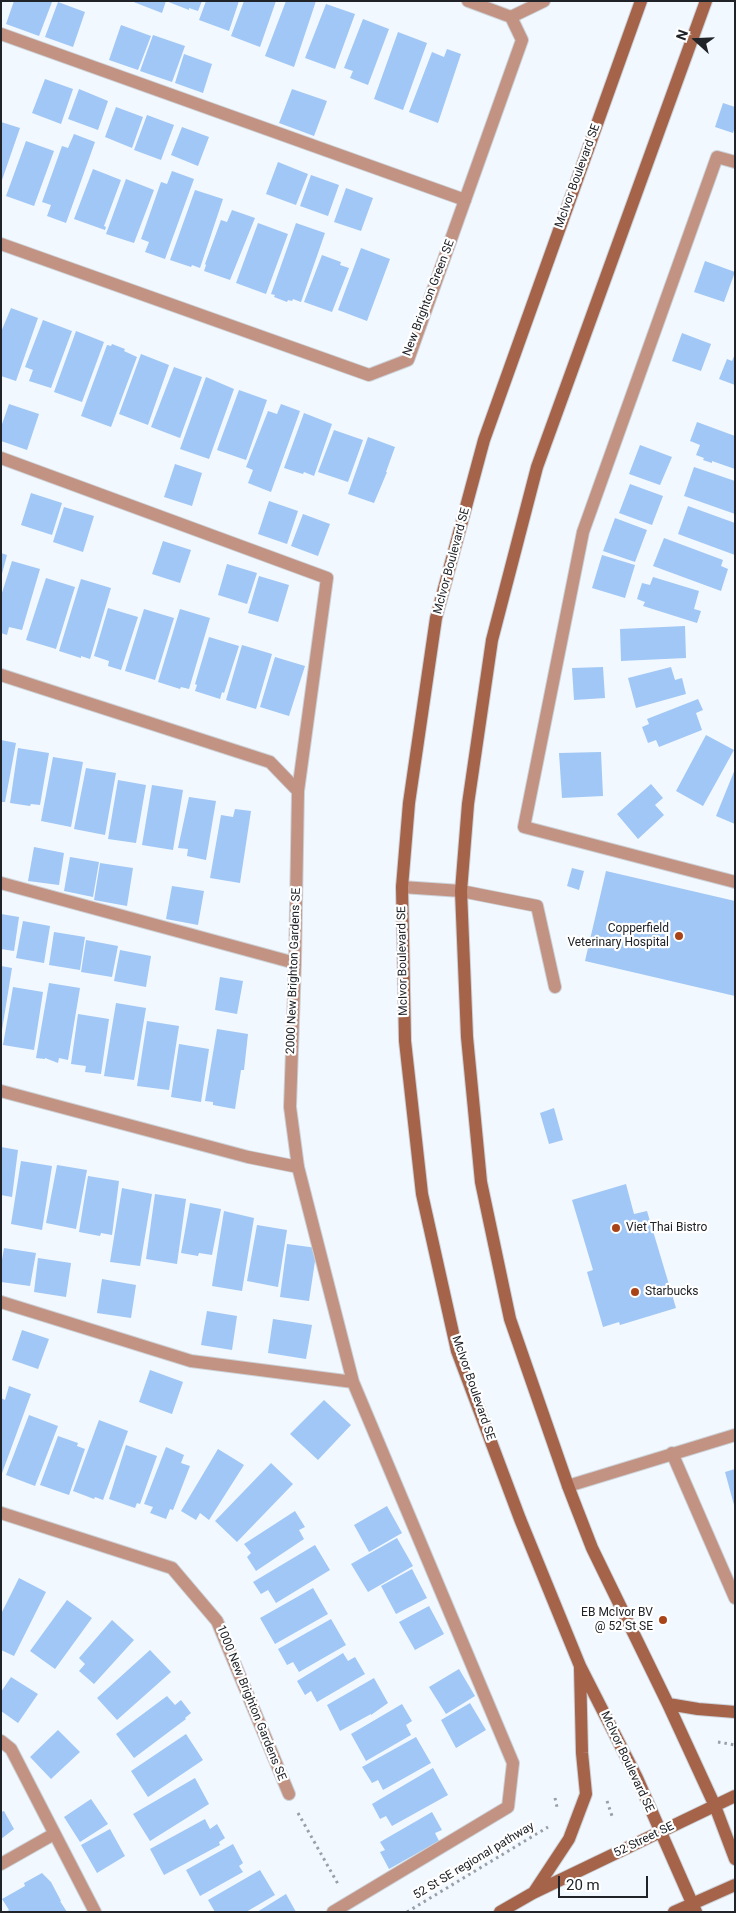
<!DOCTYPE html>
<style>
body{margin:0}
#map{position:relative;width:736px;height:1913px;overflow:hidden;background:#f2f8ff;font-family:Roboto,sans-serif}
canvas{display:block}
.frame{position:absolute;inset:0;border:2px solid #202328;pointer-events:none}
.north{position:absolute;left:671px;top:15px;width:50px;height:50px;-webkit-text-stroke:4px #fff;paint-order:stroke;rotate:290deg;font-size:14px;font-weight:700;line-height:20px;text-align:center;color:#202328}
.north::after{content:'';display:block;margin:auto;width:18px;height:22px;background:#202328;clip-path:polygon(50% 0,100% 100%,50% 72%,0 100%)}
.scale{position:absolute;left:558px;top:1876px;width:90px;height:22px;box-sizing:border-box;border:2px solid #202328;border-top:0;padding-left:6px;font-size:15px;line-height:18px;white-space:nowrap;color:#202328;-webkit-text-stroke:4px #fff;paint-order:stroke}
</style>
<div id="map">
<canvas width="736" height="1913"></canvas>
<div class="frame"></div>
<div class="north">N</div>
<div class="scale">20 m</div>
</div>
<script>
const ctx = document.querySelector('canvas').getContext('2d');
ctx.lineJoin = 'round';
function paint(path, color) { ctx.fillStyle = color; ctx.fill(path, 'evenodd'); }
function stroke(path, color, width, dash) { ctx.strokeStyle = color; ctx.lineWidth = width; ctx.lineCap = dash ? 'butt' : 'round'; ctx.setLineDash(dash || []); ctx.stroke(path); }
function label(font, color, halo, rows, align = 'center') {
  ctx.font = font + ' Roboto,sans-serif'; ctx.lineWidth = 4.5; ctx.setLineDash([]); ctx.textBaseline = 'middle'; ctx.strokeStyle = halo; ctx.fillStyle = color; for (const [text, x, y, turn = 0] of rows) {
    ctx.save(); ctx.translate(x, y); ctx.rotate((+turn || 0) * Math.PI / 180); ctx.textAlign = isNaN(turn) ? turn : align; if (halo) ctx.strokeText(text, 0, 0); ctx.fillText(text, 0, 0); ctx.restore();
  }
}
paint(new Path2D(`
 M14,1l38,1 -13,34 -33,-12z
 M131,1h35l-4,12z
 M166,1h36l-4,10 -9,-3v2z
 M206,1h33l-10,30 -30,-11z
 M244,1h32l-16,46 -29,-11z
 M286,1h30l-22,66 -29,-11z
 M58,2l27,10 -12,35 -28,-10z
 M326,4l29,10 -20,55 -30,-11z
 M363,19l26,10 -21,56 -18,-7 3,-7 -9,-3z
 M121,25l30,11 -13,34 -29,-10z
 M398,32l29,11 -24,67 -29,-11z
 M153,35l32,11 -13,36 -32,-11z
 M447,49l14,5 -23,69 -29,-11 23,-60 12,5z
 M184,54l28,10 -9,29 -28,-10z
 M45,79l28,10 -12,35 -29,-11z
 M79,89l29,12 -10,29 -30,-11z
 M292,89l35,12 -13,35 -35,-13z
 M723,103l12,4v20l-2,6 -18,-6z
 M116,107l27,10 -11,31 -27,-11z
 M147,115l27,10 -13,35 -27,-10z
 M1,122l19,6 -18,52h-1z
 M182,127l27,10 -11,29 -27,-11z
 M74,134l21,8 -29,81 -19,-7 4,-11 -9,-3 20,-56 6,2z
 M26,141l28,10 -20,55 -28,-10z
 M278,162l30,12 -12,31 -30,-11z
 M93,169l28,11 -17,46 2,1 -1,3 -31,-11z
 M172,171l22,8 -29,80 -20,-7 4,-10 -8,-3 20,-57 6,2z
 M311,175l28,10 -11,31 -28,-10z
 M126,179l28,11 -20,53 -28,-9z
 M346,188l27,10 -12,33 -27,-9z
 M195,190l28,9 -23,69 -8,-3 -1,2 -21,-7z
 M232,210l23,8 -25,62 -26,-9 2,-6 -1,-1 16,-44 6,2z
 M258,223l30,11 -22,60 -30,-11z
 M296,223l29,10 -24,69 -8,-3 -1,2 -4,-1 -1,2 -13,-5 1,-2 -4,-1z
 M361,248l29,11 -23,62 -29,-11z
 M322,255l19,7 -1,3 9,3 -17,44 -28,-10z
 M705,261l30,11 -11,30 -30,-10z
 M11,308l27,10 -22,63 -15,-5v-44z
 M43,320l29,11 -21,57 -22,-7 4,-11 -8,-3z
 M76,331l28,11 -22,60 -28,-10z
 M682,333l29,11 -10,27 -29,-10z
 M112,344l13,5 -1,2 13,6 -26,70 -30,-11 26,-71 4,1z
 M141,354l28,11 -21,60 -29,-11z
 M735,354v31l-16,-6 8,-20 5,2z
 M174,367l28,10 -22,61 -29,-11z
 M206,377l28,12 -25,70 -29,-10z
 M239,390l28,10 -21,60 -29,-10z
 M9,404l30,10 -12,36 -26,-9v-14z
 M281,404l19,7 -29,81 -23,-9 5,-13 -7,-3 22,-56 9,3z
 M304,413l28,11 -18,52 -10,-4 -1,2 -19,-6z
 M697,422l38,14v33l-23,-8v2l-9,-3 1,-2 -8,-3 4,-10 -10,-4z
 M334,430l29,10 -15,42 -30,-10z
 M368,437l27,10 -9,25h1l-13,31 -26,-9z
 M640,445l32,12 -12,28 -31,-11z
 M175,464l27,9 -10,33 -28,-9z
 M694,467l41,14v33l-51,-18z
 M630,484l33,12 -11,29 -33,-12z
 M31,493l31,10 -10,32 -31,-10z
 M269,501l29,10 -11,33 -29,-10z
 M688,506l47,17v32l-57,-21z
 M64,507l30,9 -11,36 -30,-10z
 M303,514l27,10 -12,32 -27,-10z
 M615,518l32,12 -12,32 -32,-11z
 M664,538l59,22 -2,6 7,3 -7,22 -68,-25z
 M163,541l28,9 -11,33 -28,-9z
 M1,553l6,2 -5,19 -1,-1z
 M602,555l33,10 -10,33 -33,-10z
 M12,561l28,8 -18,61 -13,-3 -2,8 -6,-2v-37z
 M227,564l30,9 -10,31 -29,-9z
 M259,576l30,9 -11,37 -30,-9z
 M653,577l46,14 -5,18 7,2 -4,12 -54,-17 2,-4 -8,-3 5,-16 8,2z
 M46,578l29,9 -19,62 -30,-9z
 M81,579l30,9 -21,71 -9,-3v2l-22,-7z
 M108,608l30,9 -17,53 -13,-4 1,-5 -15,-5z
 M144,609l30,9 -19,62 -30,-9z
 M180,609l30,9 -21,71 -8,-2 -1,2 -22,-7z
 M685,626l1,32 -65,3 -1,-32z
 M209,637l30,9 -15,47 -2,-1 -2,7 -25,-8 2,-6 -2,-1z
 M242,645l30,9 -16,55 -30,-9z
 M275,657l30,9 -16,50 -29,-9z
 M603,667l2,31 -31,2 -2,-32z
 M671,667l4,13 7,-2 4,16 -50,14 -8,-30z
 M698,699l5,11 -7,3 6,17 -43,17 -3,-7 -8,3 -6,-16 7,-3 -2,-5z
 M706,735l28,15 -31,56 -27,-15z
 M1,740l15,3 -11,59h-4z
 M18,748l31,5 -9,52 -9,-1 -1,2 -20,-3z
 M601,752l2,44 -41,2 -3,-45z
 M53,757l30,5 -12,65 -30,-6z
 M86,768l30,5 -11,62 -31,-6z
 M735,769v55l-19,-8z
 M118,780l28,5 -10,58 -28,-4z
 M651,784l12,14 -8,7 9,10 -26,24 -21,-25z
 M152,785l31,5 -10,60 -31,-5z
 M189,797l27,4 -10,59 -19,-4 1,-7 -10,-1z
 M235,809l16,2 -11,72 -30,-5 11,-63 12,2z
 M34,847l30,6 -5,32 -31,-4z
 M70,857l29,5 -6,35 -29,-6z
 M100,863l33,5 -6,38 -33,-6z
 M572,868l12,3 -5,19 -12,-4z
 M606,871l129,30v95l-150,-35z
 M172,886l32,5 -6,34 -32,-6z
 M1,914l18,3 -5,34 -13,-2z
 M23,921l27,5 -6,37 -28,-5z
 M54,932l31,5 -5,33 -31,-5z
 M86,940l32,6 -6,31 -31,-5z
 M120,950l31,6 -5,31 -32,-6z
 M1,966l11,2 -10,62h-1z
 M220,977l23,4 -6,33 -22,-4z
 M49,983l31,5 -12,72 -9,-2 -1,5 -13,-5v1l-9,-1z
 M13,987l30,5 -9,58 -31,-5z
 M116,1003l30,5 -12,72 -30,-4z
 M78,1014l31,5 -8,55 -16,-2 1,-6 -15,-2z
 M147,1021l32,5 -10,64 -32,-4z
 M217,1029l31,5 -4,36h-3l-6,39 -22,-4v-3l-8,-1z
 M179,1044l30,5 -8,53 -30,-5z
 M554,1108l9,32 -14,4 -9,-31z
 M1,1147l17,3 -6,47 -11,-2z
 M21,1161l31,5 -10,64 -31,-6z
 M57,1165l30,5 -11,59 -30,-6z
 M88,1176l31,5 -7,54 -11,-2 -1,3 -21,-4z
 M626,1184l8,30 13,-3 29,97 -56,17 -1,-3 -16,5 -16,-55 6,-2 -21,-70z
 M122,1188l30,6 -12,72 -30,-4z
 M155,1194l31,5 -9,65 -31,-5z
 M190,1203l31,6 -9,46 -13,-2 -1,3 -17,-3z
 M224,1211l30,7 -12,73 -30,-5z
 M257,1225l30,5 -9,57 -31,-6z
 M287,1244l30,4 -8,53 -29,-4z
 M4,1248l32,5 -6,33 -29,-4v-16z
 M38,1258l33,5 -5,34 -32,-5z
 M102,1279l34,6 -5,33 -34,-5z
 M207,1311l30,5 -5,34 -31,-5z
 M273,1319l39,6 -6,34 -38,-6z
 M22,1330l27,9 -11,30 -26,-9z
 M150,1370l33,12 -11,32 -33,-12z
 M9,1386l22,8 -30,82v-78l4,2z
 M324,1400l27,25 -33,35 -28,-26z
 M29,1415l29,11 -23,60 -29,-11z
 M99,1420l29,11 -25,69 -8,-3 -1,2 -21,-8z
 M58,1436l20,7 -1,3 8,3 -16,46 -29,-10z
 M126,1445l31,11 -17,48 -3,-1 -2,5 -26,-9z
 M166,1447l18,8 -3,8 9,3 -17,44 -3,-1 -4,10 -16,-6 3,-6 -9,-3z
 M218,1449l26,16 -35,55 -9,-7 -4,7 -15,-9z
 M271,1463l22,21 -56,58 -22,-21z
 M735,1469v36h-1l-9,-33z
 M387,1506l15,27 -33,19 -15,-27z
 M295,1511l10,16 -6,3 5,9 -48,32 -9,-14 4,-4 -7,-9z
 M397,1538l16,28 -45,26 -17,-28z
 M315,1545l15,25 -54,33 -8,-13 -7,4 -8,-12z
 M412,1569l15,29 -31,16 -15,-28z
 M19,1578l27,14 -32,64 -13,-6v-36z
 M313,1588l15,26 -53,30 -15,-26z
 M67,1600l25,18 -37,51 -25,-18z
 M429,1606l15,28 -29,16 -16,-28z
 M331,1619l15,26 -47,27 -6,-10 -6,3 -9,-16z
 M112,1620l22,20 -40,44 -15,-13 6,-7 -6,-6z
 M150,1650l21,22 -54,48 -20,-22z
 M343,1653l5,8 7,-4 10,17 -48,28 -6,-11 -6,4 -8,-14z
 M459,1669l16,27 -29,18 -17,-27z
 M11,1677l27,17 -20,29 -17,-12v-19z
 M374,1678l14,25 -17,12v-1l-31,17 -13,-26z
 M167,1696l8,9 6,-5 10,13 -6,5 1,1 -52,39 -18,-24z
 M470,1703l16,27 -30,18 -15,-28z
 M402,1704l10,17 -6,4 5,10 -45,26 -15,-27z
 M58,1730l22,22 -29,27 -21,-22z
 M186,1734l17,26 -55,37 -17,-26z
 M416,1737l15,26 -48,27 -5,-10 -6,3 -10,-16z
 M433,1768l15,27 -56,31 -6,-10 -6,3 -8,-15z
 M195,1778l14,26 -59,37 -17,-27z
 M91,1799l17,25 -28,18 -16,-25z
 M4,1811l10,18 -13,10v-27z
 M432,1812l10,18 -7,3 4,8 -50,28 -9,-17 5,-2 -5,-8z
 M205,1819l5,10 7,-5 8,14 -6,4 1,3 -56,30 -14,-26z
 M110,1829l15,27 -28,17 -16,-28z
 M233,1844l10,19 -4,3 4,6 -43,24 -14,-26z
 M260,1870l15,25 -29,17h-31l-7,-12z
 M42,1873l9,9 10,19h-1l7,11h-61l3,-2 -7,-11 23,-13 -1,-3z
 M286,1894l10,18h-39z`), '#a0c7f5');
const lane = new Path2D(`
 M511,17l33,-16
 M1,34l464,166
 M735,162l-18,-5 -134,375 -59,295 211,55
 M1,458l326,120 -29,213
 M1,883l294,80
 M402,887l59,4 76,15 18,81
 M298,1167l55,215 160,381 -5,44 -175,105
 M1,1302l190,59 162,21
 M672,1453l63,145
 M568,1486l167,-51
 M1,1741l10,8 84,163
 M1,1864l53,-30`);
const street = new Path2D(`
 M1,244l368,131 39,-15 114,-320 -11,-23 -43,-16
 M1,675l269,87 28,29 -3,172 -5,144 8,60 -50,-10 -247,-66
 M1,1513l171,55 45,53 72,173`);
const secondary = new Path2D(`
 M641,1l-157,439 -48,178 -27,185 -7,84 3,154 17,153 35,157 63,168 60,147 57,112 59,134
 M706,1l-169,466 -45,173 -24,164 -7,87 6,146 14,145 29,137 58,167 24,62 76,156 47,102 20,53
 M668,1704l30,5 37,3
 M534,1892l35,-53 17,-45 -4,-41 -2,-85
 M500,1912l33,-19 202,-97
 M674,1912l61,-27`);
stroke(lane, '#ccd2d8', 14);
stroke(street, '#ccd2d8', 14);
stroke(secondary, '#ccd2d8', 14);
stroke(new Path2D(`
 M718,1742l17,3
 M555,1798l2,9
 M607,1801l5,15
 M298,1813l40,71
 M407,1912l141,-85`), '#9a9fa5', 3, [2.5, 4]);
stroke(lane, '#c29383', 12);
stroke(street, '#c29383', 12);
stroke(secondary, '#a5634a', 12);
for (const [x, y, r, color] of [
 [679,936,5,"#a94419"],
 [616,1228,5,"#a94419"],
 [635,1292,5,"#a94419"],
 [663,1620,5,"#a94419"]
]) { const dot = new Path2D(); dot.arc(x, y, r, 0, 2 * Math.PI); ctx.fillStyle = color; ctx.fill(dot); stroke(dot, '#fff', 2); }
label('12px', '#202328', '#fff', [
 ["McIvor Boulevard SE",578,176,-70],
 ["New Brighton Green SE",429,298,-69],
 ["McIvor Boulevard SE",452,561,-75],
 ["McIvor Boulevard SE",403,961,-91],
 ["2000 New Brighton Gardens SE",294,971,-88],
 ["McIvor Boulevard SE",473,1388,71],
 ["1000 New Brighton Gardens SE",251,1703,68],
 ["McIvor Boulevard SE",627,1762,65],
 ["52 Street SE",644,1840,-26],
 ["52 St SE regional pathway",474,1861,-31]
]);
label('12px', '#202328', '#fff', [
 ["Copperfield",669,929],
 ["Veterinary Hospital",669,943],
 ["Viet Thai Bistro",626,1228,"left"],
 ["Starbucks",645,1292,"left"],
 ["EB McIvor BV",653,1613],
 ["@ 52 St SE",653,1627]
], 'right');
</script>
